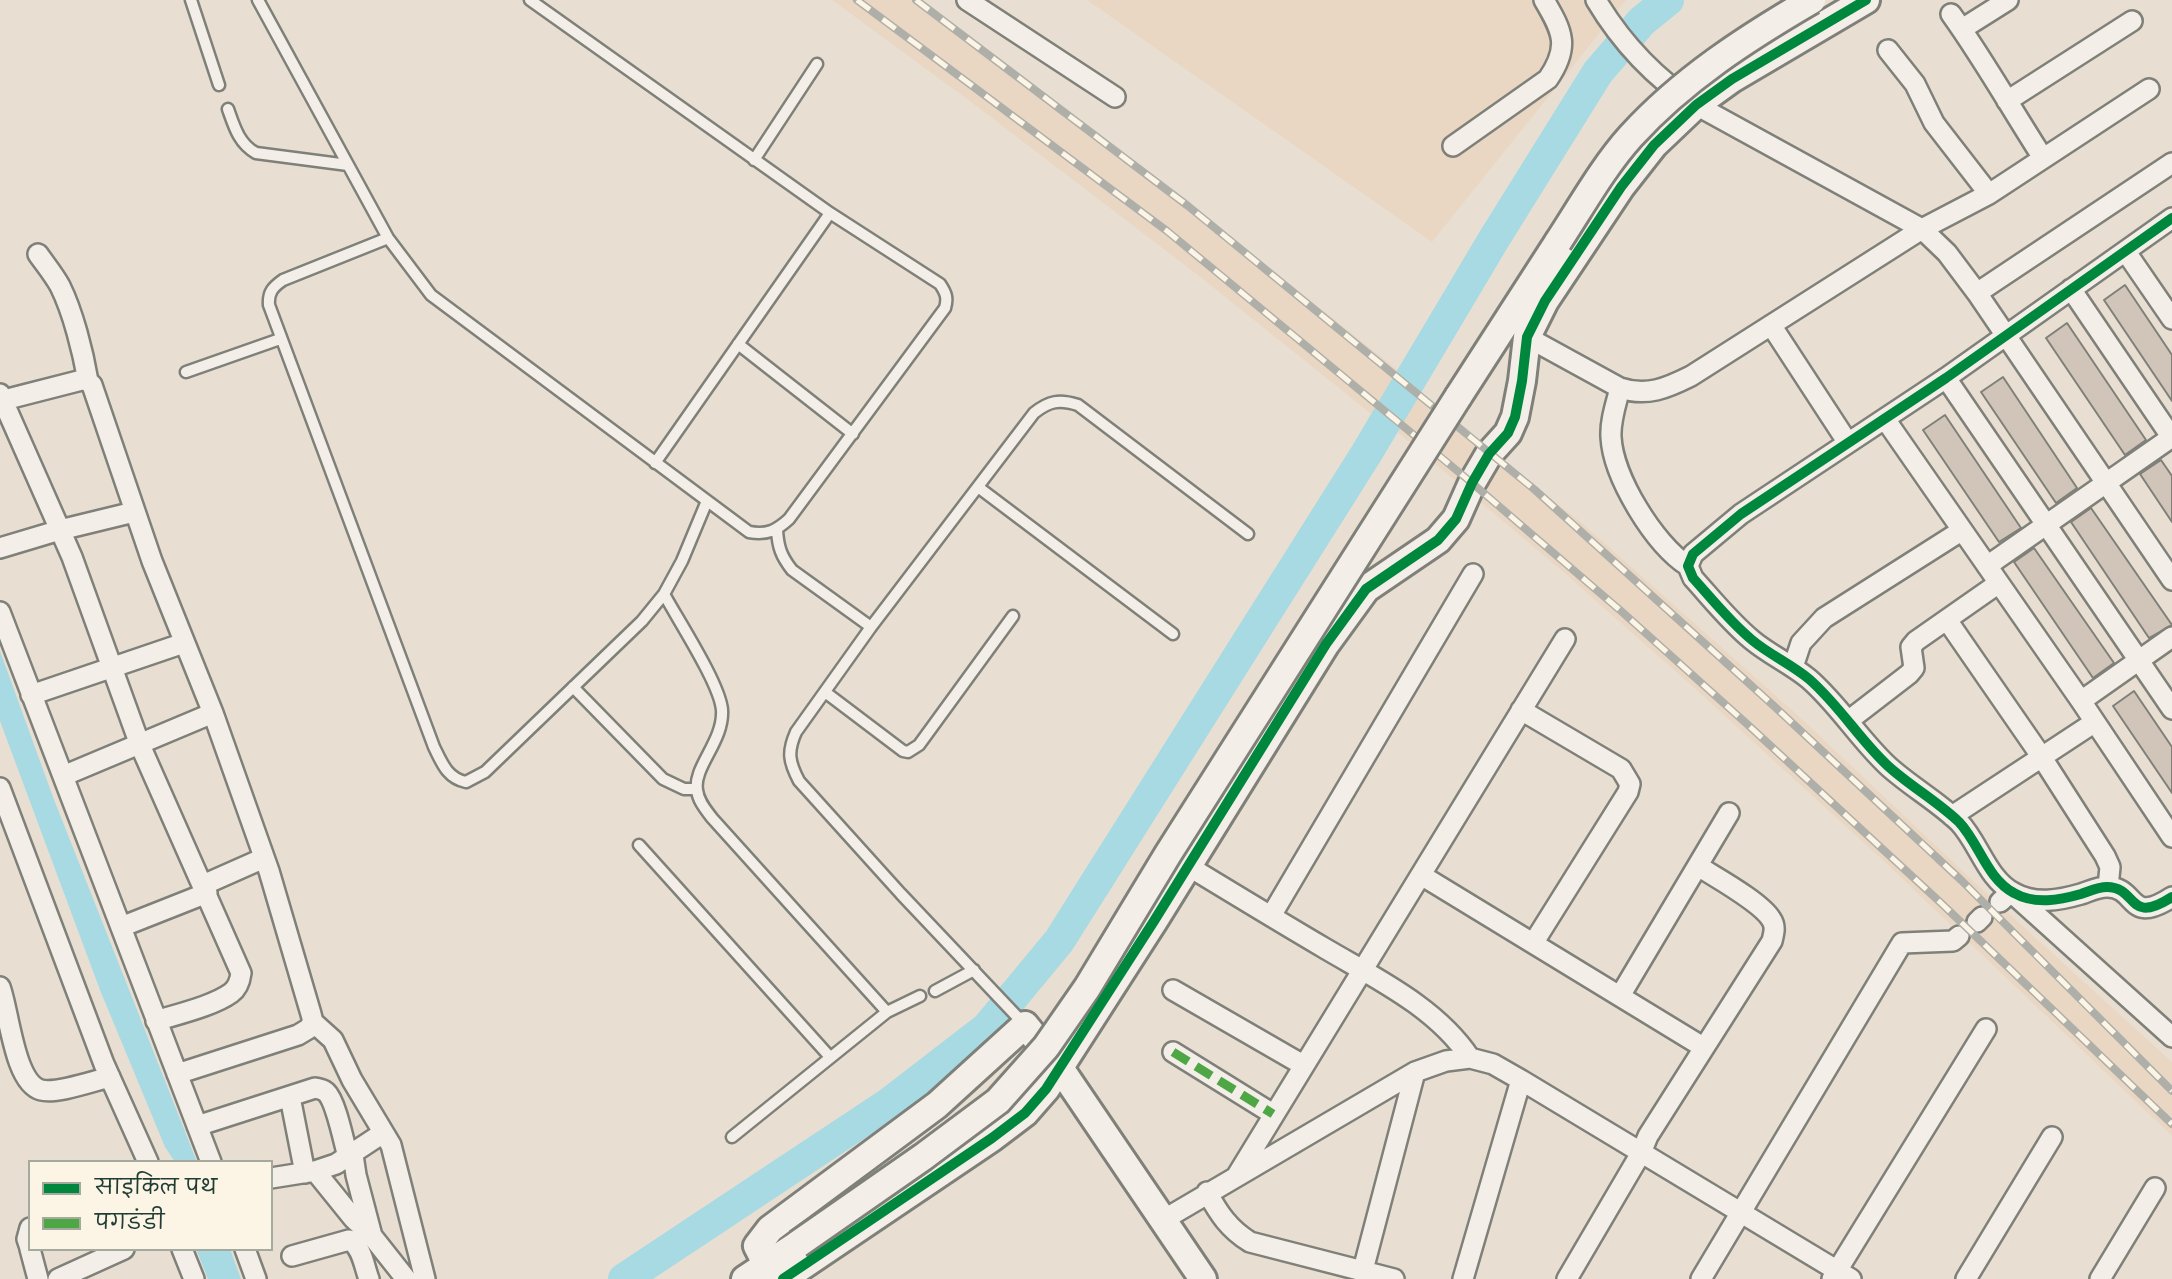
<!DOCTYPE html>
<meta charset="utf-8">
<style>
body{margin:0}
#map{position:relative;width:2172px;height:1279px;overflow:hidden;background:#e8dfd2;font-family:"Playpen Sans","Playpen Sans Deva",sans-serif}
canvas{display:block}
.legend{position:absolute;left:28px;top:1160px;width:245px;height:91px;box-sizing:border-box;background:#fcf5e5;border:2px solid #a4ab9e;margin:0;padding:9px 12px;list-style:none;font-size:21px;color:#1f3d34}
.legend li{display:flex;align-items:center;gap:14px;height:35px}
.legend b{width:35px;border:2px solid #a4ab9e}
</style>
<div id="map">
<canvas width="2172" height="1279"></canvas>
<ul class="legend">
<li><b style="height:9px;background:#00873e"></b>साइकिल पथ</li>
<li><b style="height:9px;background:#4fa644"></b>पगडंडी</li>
</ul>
</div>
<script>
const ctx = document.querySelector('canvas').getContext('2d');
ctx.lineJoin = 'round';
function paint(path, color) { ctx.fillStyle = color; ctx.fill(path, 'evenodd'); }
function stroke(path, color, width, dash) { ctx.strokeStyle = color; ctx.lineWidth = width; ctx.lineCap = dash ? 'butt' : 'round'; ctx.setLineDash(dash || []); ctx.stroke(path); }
paint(new Path2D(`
 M832,0h91l258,197 219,175 -25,45 -176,-141 -228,-174z
 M1087,0h539l-194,242z
 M1419,393l164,131 220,196 167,158 202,184v74l-285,-272 -196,-179 -130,-115 -166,-140z`), '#e9d7c3');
paint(new Path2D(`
 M0,651l53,146 144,365h-22l-10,-15 -65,-157 -100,-269z
 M196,1249h34l11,30h-33z`), '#a7dae3');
stroke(new Path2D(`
 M624,1279l267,-177 96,-74 72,-87 307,-487 128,-215 104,-167 44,-51 26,-21`), '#a7dae3', 32);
const building = new Path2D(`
 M2125,285l47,70v46l-68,-101z
 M2067,323l79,117 -21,15 -79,-117z
 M2003,377l74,111 -21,15 -75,-111z
 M1945,415l76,113 -22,14 -76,-112z
 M2161,460l11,16v46l-32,-48z
 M2091,508l81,117 -23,13 -78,-116z
 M2034,548l80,115 -21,15 -79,-116z
 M2134,691l38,56v46l-59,-87z`);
paint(building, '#d0c5b8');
stroke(building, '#7f8079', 2);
const lane = new Path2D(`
 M191,0l28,85
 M258,0l130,238 43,57 318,237c18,3 27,-1 40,-13l156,-211c3,-10 1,-15 -5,-24l-110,-71 -300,-213
 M228,109c6,17 11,35 28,44l92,12
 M754,160l63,-96
 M388,238l-105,42c-10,7 -15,12 -14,25l165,442c8,16 13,31 32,35l19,-10 157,-151 22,-27 18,-33 25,-60
 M738,344l115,90
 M186,372l94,-33
 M655,463l175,-250
 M978,487l195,147
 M777,530c1,17 4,26 15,40l79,57
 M664,594c14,26 56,90 58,116 2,31 -29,57 -25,80 1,11 9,20 15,28l175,194
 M573,687l90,92 21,10h12
 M825,692l78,59 5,1 11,-7 94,-129
 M639,845l191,212
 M935,991l39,-21
 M1025,1025l-124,-131 -102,-113c-10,-19 -12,-29 -3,-49l75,-105 163,-214c15,-12 25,-14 44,-8l170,129
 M732,1137l155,-125 33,-16`);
const street = new Path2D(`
 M967,0l148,97
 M1596,0c25,42 59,78 100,105l226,124 25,24 30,40 195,287
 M1951,14c33,46 61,96 92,144
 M1962,29l46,-29
 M1888,50l27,34 19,39 55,71
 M2007,101l125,-80
 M1453,146l95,-67c22,-32 15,-47 -4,-79
 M2172,218l-226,160 -205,136 -48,40 -5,12 5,12c19,21 37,44 59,62 18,15 39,24 57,39 30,26 50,60 79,87 22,20 49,35 71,56 20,21 28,57 55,71 21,12 46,7 67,1 9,-3 17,-7 26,-7 31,0 20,39 65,10
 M2126,252l46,67
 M38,254c7,10 16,21 22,32 13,26 23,66 28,95
 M2071,289l101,149
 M1977,293l195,-130
 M1771,325l77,118
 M1527,337l93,51c27,9 47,0 71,-12l231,-147 67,-35 160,-105
 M1946,378l226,331
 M1620,388c-4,16 -10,33 -9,49 2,40 43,107 77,129
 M0,394l72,163 68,188 101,228c-1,8 -3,15 -10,20 -18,13 -53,21 -75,28
 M0,401l82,-21 6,1 4,4 60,176 61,152 56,158 42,143 2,8 -5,7 -10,6 -121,39
 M1885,419l196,282 91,136
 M0,548l60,-18 74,-18
 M1987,566l185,-129
 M0,612l211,550
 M1947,620l94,136 64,100 5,11 -2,20
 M1793,667l8,-24 23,-25 137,-87
 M31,695l153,-52
 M2081,701l91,-64
 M1521,710l100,59 9,15 -2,8 -94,150
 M1848,721l61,-47 5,-6 -3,-21 5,-6 83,-58
 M63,776l150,-63
 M0,788l104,276 44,98
 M1952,816l143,-94
 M1188,866c46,28 92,56 138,83 51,30 111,59 144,109l23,6 28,16 330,199
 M1421,875l282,172
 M203,885l61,-27
 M2000,902l11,-10 161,145
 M1271,916l202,-342
 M1977,922l5,-5
 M121,927l86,-34
 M0,987c9,23 14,96 41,103 16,4 52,-9 69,-13
 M1173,990l130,75
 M1620,996l109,-183
 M313,1022l20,18 19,40 39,65 34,134
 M1173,1052l100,62
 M290,1097l15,76
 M197,1126l118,-38c5,1 7,1 11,4 10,9 18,51 22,65
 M353,1155l3,20 16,61 34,43
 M315,1171l38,47 19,18
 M1236,1177l329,-538
 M271,1178l44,-7 21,-7 47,-31
 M1207,1192c12,22 22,37 43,50l144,37
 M1163,1220l252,-148 31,-11 24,-3
 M30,1228l-3,11 3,9
 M30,1249l8,30
 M182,1249l12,30
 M245,1249l11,30
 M292,1256l57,-16c13,6 15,26 20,39
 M1363,1270l52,-198
 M58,1279l66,-30
 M1463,1279l58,-199
 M1567,1279l74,-126 7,-17 124,-195c2,-8 4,-15 -1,-22 -10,-17 -56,-42 -73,-53
 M1701,1279l201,-336 51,-2 6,-5
 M1832,1279l154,-250
 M1966,1279l86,-142
 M2100,1279l55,-91`);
const secondary = new Path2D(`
 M1458,397l100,-155
 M745,1279l53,-35
 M774,1279l-17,-33 13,-17 167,-124 88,-80 35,43 143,211
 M783,1279l209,-141 33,-25 21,-24 108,-168 172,-277 40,-55 72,-49 18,-21 16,-36 17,-29 19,-21 7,-16 7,-36 5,-44 18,-36 76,-114 33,-42 42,-40 36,-26 134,-79`);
stroke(lane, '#7f8079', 15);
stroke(street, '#7f8079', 24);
stroke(secondary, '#7f8079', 32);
stroke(lane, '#f3efe8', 10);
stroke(street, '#f3efe8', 19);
stroke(secondary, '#f3efe8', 26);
const rail = new Path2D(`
 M857,0l310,231 305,252 149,128 126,113 194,179 231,221
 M916,0l272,206 347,284 240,217 186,173 211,211`);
stroke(rail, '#aeafa9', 8);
stroke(rail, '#fcf5e5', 5, [16]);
const secondaryBridge = new Path2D(`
 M1558,242c23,-35 45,-75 73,-106 52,-57 116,-98 181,-136
 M798,1244l125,-87 75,-56 48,-54 41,-59 81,-134 290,-457`);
stroke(secondaryBridge, '#7f8079', 32, []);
stroke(secondaryBridge, '#f3efe8', 26);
stroke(new Path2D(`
 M1173,1052l100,62`), '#4fa644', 9, [18, 9]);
stroke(new Path2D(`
 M2172,218l-226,160 -205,136 -48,40 -5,12 5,12c19,21 37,44 59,62 18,15 39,24 57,39 30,26 50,60 79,87 22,20 49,35 71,56 20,21 28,57 55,71 21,12 46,7 67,1 9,-3 17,-7 26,-7 31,0 20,39 65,10
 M783,1279l209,-141 33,-25 21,-24 108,-168 172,-277 40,-55 72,-49 18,-21 16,-36 17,-29 19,-21 7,-16 7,-36 5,-44 18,-36 76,-114 33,-42 42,-40 36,-26 134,-79`), '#00873e', 10);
</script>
